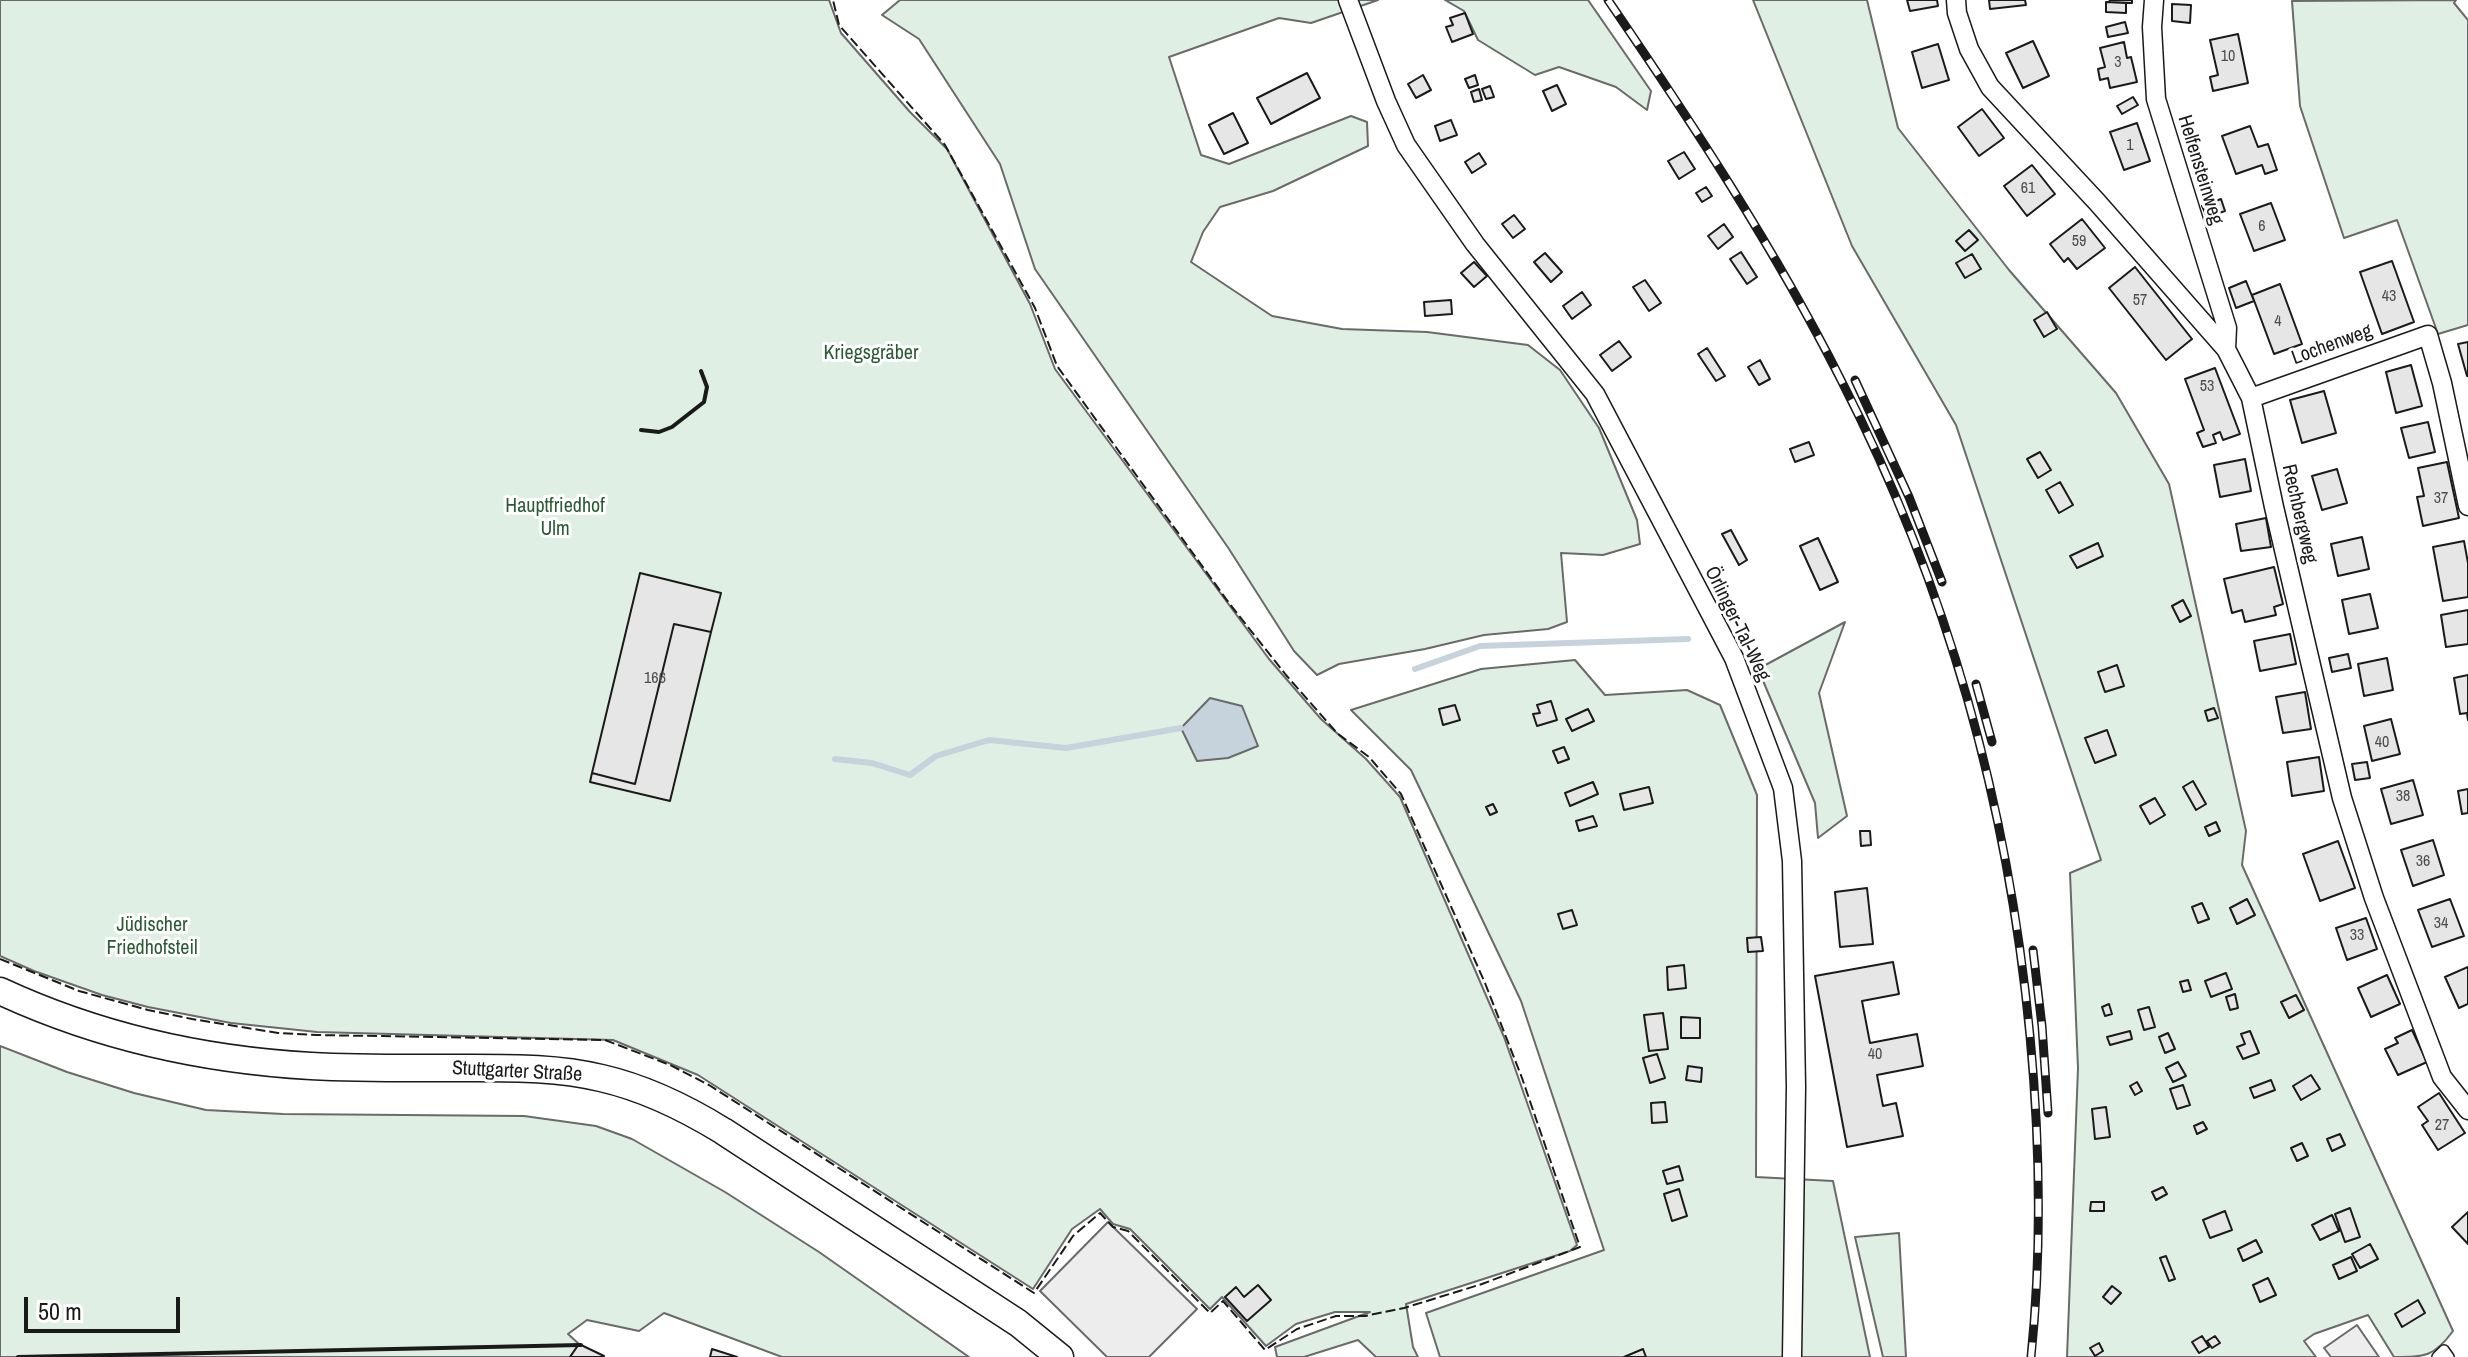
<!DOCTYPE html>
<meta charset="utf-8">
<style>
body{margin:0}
#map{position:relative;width:2468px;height:1357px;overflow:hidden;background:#fff;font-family:"Archivo Narrow",sans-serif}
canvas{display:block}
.scale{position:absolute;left:24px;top:1297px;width:156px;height:36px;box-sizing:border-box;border:4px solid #1a1a1a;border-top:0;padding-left:10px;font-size:24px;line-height:28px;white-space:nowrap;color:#1a1a1a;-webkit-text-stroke:6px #fff;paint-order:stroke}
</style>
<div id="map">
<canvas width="2468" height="1357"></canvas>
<div class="scale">50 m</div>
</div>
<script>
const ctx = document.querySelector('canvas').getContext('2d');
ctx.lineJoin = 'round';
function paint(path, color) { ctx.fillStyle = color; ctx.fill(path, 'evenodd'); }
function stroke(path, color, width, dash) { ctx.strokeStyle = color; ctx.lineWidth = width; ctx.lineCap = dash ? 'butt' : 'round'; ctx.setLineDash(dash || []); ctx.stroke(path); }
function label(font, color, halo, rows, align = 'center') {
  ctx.font = font + ' "Archivo Narrow",sans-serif'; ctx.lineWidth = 6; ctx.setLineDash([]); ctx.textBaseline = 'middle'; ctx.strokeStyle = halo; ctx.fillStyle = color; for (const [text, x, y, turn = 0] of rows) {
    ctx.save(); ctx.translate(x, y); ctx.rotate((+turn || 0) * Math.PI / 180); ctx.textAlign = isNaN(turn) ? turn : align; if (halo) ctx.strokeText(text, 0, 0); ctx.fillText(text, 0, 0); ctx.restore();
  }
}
const green = new Path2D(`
 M0,0h829l12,33 69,79 37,37 83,155 25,65 214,290 52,60 45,40 34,38 104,240 73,208 -7,6 -164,53 7,43 5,10h-42l-18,-17 -54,17h-27l-2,-10 95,-35h-35l-39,12 -30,22 -44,-49 -12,12 -80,-80 -17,-5 -13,-15 -28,20 -39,60 -335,-214 -85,-35 -296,-8 -86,-9 -83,-16 -46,-12 -68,-24 -34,-15z
 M900,0h478l-67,23 -32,-5 -110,39 32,98 28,9 122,-48 16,6 1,24 -95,45 -53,16 -17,25 -12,30 81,54 70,13 85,3 101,13 32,25 39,58 38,92 3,24 -37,11 -42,-2 6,69 -19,7 -64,6 -59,14 -86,15 -22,11 -23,-24 -65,-102 -194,-280 -35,-105 -81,-125 -37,-24z
 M1445,0h143l63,91 -4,19 -31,-23 -57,-20 -24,8 -57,-35 -14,-29z
 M1753,0h114l31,128 111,142 107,123 53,91 77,347 -4,34 211,466c-19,26 -28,26 -59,26l-26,-42 -54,19 -10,7 12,16h-249l11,-289 -8,-195 31,-13 -145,-435 -104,-179z
 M2456,0l-2,3 14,17v305l-30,9 -41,-114 -53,18 -44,-132 -8,-105z
 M1845,622l-26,71 28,123 -29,22 -3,-35 -57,-134z
 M1575,660l30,35 82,-5 33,15 37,90 -1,382 77,4 37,176h-430l-14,-44 178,-63 -83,-249 -110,-231 -60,-60 130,-41z
 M0,1046l67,26 67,21 72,17 77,4 241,2 72,10 36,13 93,53 94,60 150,105h-187l-118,-44 -25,18 -52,-11 -19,14 11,10 -9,13h-570z
 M1899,1233l7,124h-23l-28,-120z`);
paint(green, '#e0efe3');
stroke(green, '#6a6a6a', 2);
const parking = new Path2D(`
 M1108,1222l89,87 -48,48h-42l-67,-66z
 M2357,1325l22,32h-48l-7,-9z`);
paint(parking, '#ededed');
stroke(parking, '#6a6a6a', 2);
const water = new Path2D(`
 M1210,698l32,8 16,40 -30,12 -31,3 -16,-33z`);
paint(water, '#c6d2dc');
stroke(water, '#6a6a6a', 2);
stroke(new Path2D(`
 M1415,669l65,-23 208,-7
 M835,759l37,4 38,12 26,-19 53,-16 77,8 115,-20`), '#c6d2dc', 6);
const building = new Path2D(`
 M1907,0h30l1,6 -28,5z
 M1989,0h36l1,5 -36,4z
 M2110,0h22v3l-23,-1z
 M2106,2l20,1v10l-20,-1z
 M2172,4l19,1 -1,18 -18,-2z
 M1465,13l8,21 -21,8 -6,-15 7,-2 -3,-7z
 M2125,22l3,11 -20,4 -2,-10z
 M2238,34l10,49 -35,8 -3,-14 8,-2 -8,-35z
 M2033,41l16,35 -26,12 -17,-35z
 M2124,42l3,16 4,-1 6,25 -27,6 -2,-10 -8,2 -2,-11 7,-2 -5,-19z
 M1938,44l11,36 -27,8 -10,-36z
 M1307,73l13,25 -49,26 -14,-26z
 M1423,75l8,15 -15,8 -8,-14z
 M1475,75l3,10 -9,3 -4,-9z
 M1557,85l9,19 -14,7 -9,-20z
 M1490,86l4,11 -8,2 -4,-10z
 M1479,89l3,11 -8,2 -3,-10z
 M2133,97l5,8 -16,9 -5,-8z
 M1982,109l22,29 -25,18 -21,-29z
 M1233,113l15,30 -24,11 -15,-29z
 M1451,120l6,15 -17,6 -5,-15z
 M2137,123l13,38 -26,9 -14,-38z
 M2250,126l8,21 10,-3 9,26 -12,4 -3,-9 -26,9 -14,-38z
 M1684,152l11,17 -16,10 -11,-18z
 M1479,153l7,11 -14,9 -7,-11z
 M2032,165l23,29 -28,22 -23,-30z
 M1706,187l6,9 -10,6 -6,-9z
 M2221,199l4,12 -18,6 -5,-11z
 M2271,203l14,37 -31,11 -14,-37z
 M1514,215l11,14 -12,9 -11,-14z
 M2082,219l23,29 -28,21 -9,-11 -4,4 -14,-18z
 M1724,224l9,13 -15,12 -10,-13z
 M1969,230l9,10 -13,11 -9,-10z
 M1741,252l16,25 -10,7 -17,-25z
 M1545,253l17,19 -11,10 -17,-20z
 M1972,254l9,15 -16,9 -9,-15z
 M2392,261l22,61 -32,12 -22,-62z
 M1474,262l13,14 -13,11 -13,-14z
 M2135,267l57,72 -26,21 -57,-72z
 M1645,280l16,23 -12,8 -16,-24z
 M2246,281l8,20 -18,7 -7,-20z
 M2280,284l22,60 -28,10 -22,-59z
 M1582,292l9,13 -19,14 -9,-13z
 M1451,300l1,14 -27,2 -1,-14z
 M2047,312l10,17 -13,8 -10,-17z
 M1619,341l12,16 -19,14 -12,-16z
 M2468,342v34h-1l-9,-32z
 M1707,348l18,28 -9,5 -18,-27z
 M1760,360l10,19 -11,6 -11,-18z
 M2411,365l11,41 -26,7 -10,-41z
 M2215,368l25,66 -17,6 -3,-8 -7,3 3,8 -13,4 -6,-14 7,-3 -19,-51z
 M2324,391l12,42 -34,10 -12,-43z
 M2428,422l7,30 -26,6 -8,-30z
 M1809,442l5,13 -19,7 -5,-13z
 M2040,452l11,18 -13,8 -11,-19z
 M2245,459l6,32 -31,6 -6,-32z
 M2447,462l12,56 -36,8 -6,-29 7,-1 -6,-28z
 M2337,469l10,34 -25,7 -10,-34z
 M2060,482l13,23 -14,8 -13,-23z
 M2266,518l5,29 -30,4 -5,-27z
 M1731,530l16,30 -8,5 -17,-31z
 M2362,537l7,32 -31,7 -7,-32z
 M1818,538l20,44 -18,8 -20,-44z
 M2464,541l4,22v34l-25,4 -10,-54z
 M2098,543l5,13 -26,12 -7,-12z
 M2274,567l9,37 -9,3 2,8 -31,7 -3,-12 -10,3 -8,-34z
 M640,573l81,20 -10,39 -37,-8 -39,160 -43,-11z
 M2370,594l8,34 -29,6 -7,-34z
 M2183,600l8,16 -11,6 -8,-16z
 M2468,610v34l-22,3 -5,-32z
 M674,624l37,8 -41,169 -80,-19 2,-9 43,11z
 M2290,634l6,30 -36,7 -6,-30z
 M2348,654l3,14 -19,4 -3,-14z
 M2387,658l6,32 -29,6 -6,-32z
 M2117,665l7,21 -19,6 -7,-20z
 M2468,675v45l-1,-7 -7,1 -6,-36z
 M2305,692l6,37 -28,4 -7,-36z
 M1551,701l6,19 -20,6 -4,-12 7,-1 -3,-8z
 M1455,705l5,15 -17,5 -4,-16z
 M2214,708l4,10 -10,3 -3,-10z
 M1588,709l6,12 -22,10 -6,-12z
 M2391,719l9,35 -28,7 -8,-35z
 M2107,730l9,25 -21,8 -10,-25z
 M1564,747l5,12 -11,4 -5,-12z
 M2319,757l5,34 -32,5 -5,-34z
 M2367,762l3,16 -15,2 -3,-16z
 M2413,780l10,35 -32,9 -10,-35z
 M2193,781l13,23 -10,6 -13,-23z
 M1593,782l5,12 -28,12 -5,-13z
 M1649,787l4,16 -29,7 -4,-16z
 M2468,789v24l-6,1 -4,-23z
 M2155,798l10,17 -15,9 -10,-18z
 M1493,804l4,8 -7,3 -4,-8z
 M1593,816l4,10 -18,5 -3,-10z
 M2216,822l4,9 -11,5 -4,-9z
 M1860,831h10l1,14 -10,1z
 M2433,840l11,35 -31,11 -12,-36z
 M2338,841l17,47 -35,13 -17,-47z
 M1867,888l6,56 -33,3 -5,-55z
 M2247,899l8,16 -18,9 -7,-16z
 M2450,899l14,37 -32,11 -14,-37z
 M2202,903l7,16 -11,4 -6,-16z
 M1572,910l5,15 -14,4 -5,-15z
 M2366,918l11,31 -30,11 -11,-32z
 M1761,937l2,14 -15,1 -1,-14z
 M1893,962l6,32 -37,7 8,42 47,-9 6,32 -46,9 6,31 13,-3 7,33 -56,11 -32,-171z
 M1684,965l2,23 -18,2 -1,-23z
 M2468,967v37l-9,4 -14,-31z
 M2226,973l6,16 -21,8 -6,-16z
 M2387,975l13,29 -29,13 -13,-29z
 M2188,980l3,10 -8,2 -3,-10z
 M2235,994l3,14 -8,2 -4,-13z
 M2296,995l8,15 -15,8 -8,-16z
 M2109,1004l3,10 -7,2 -3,-9z
 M2149,1007l6,20 -11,3 -6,-20z
 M1663,1013l5,36 -19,2 -5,-36z
 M1681,1017l19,1v20h-19z
 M2412,1030l15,32 -29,13 -13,-26 13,-6 -3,-5z
 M2130,1031l2,8 -22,6 -3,-8z
 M2250,1031l9,22 -16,6 -6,-12 8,-3 -4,-10z
 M2168,1033l7,16 -10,4 -6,-16z
 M1657,1054l8,24 -15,5 -7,-25z
 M2178,1062l8,14 -13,6 -7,-14z
 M1688,1066l14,2 -1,14 -15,-2z
 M2311,1075l9,14 -19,11 -8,-14z
 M2271,1080l4,10 -21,8 -4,-10z
 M2137,1082l5,9 -7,4 -5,-9z
 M2183,1085l7,20 -13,4 -7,-20z
 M2439,1093l26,40 -27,17 -16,-25 6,-4 -10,-14z
 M1665,1102l2,20 -15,1 -1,-20z
 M2106,1107l4,30 -15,2 -3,-30z
 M2203,1122l4,7 -10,5 -3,-8z
 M2340,1134l5,11 -13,6 -5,-12z
 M2302,1143l6,13 -11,5 -6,-13z
 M1679,1166l4,14 -16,4 -4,-13z
 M2163,1187l4,7 -11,6 -4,-8z
 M1679,1189l8,27 -15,5 -8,-27z
 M2091,1202h13v9h-14z
 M2350,1208l10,29 -15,5 -10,-28z
 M2225,1211l7,19 -22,8 -7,-18z
 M2468,1212v32l-16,-17z
 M2332,1215l7,16 -19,9 -8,-15z
 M2256,1240l6,12 -19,9 -5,-12z
 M2370,1244l8,15 -18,9 -8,-14z
 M2166,1256l9,23 -6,2 -9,-23z
 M2351,1257l6,14 -18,8 -6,-14z
 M2268,1278l8,17 -16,7 -7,-17z
 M1258,1285l13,15 -24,21 -22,-24 11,-10 8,10z
 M2112,1286l9,7 -10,11 -8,-7z
 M2418,1300l7,13 -23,14 -7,-13z
 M2202,1336l7,11 -10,6 -7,-11z
 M2215,1336l5,7 -8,5 -5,-7z
 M2099,1343l4,8 -8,5 -5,-8z
 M579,1344l25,12 -1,1h-33z
 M712,1349l25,8h-27z
 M1643,1349l3,8h-22z`);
paint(building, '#e6e6e6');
stroke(building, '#1a1a1a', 2);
const lane = new Path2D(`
 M2437,1357l7,-7 5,7`);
const street = new Path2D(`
 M1348,0l38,101 20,44 69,99 120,150 139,264 49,130 9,73 4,226 -4,270
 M1956,0l1,13 12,36 21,38 107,115 129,147 25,49 23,109 68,291 32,100 68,179 26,33
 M2154,0l-2,27 4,72 71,229 -1,21
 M2251,398l177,-63 14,48 26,123`);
const secondary = new Path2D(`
 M0,991c97,45 204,69 311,75 54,3 109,2 163,2 43,0 85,0 127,10 44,10 83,29 122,53l295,192 42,34`);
stroke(lane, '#1a1a1a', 12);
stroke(street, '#1a1a1a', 21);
stroke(secondary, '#1a1a1a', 29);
stroke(lane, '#fff', 9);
stroke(street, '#fff', 18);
stroke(secondary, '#fff', 26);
const rail = new Path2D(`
 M1608,0c84,123 166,247 233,380 107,208 167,424 189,656 10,106 12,214 1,321
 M1855,380l54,117 33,85
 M1976,684l16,58
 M2033,950l9,76 6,87`);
stroke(rail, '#1a1a1a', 9);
stroke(rail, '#fff', 6, [18]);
stroke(new Path2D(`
 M0,959l79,32 69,19 44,9 86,14 39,2 288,5 65,25 39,20 325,208 39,-57 27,-23 13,14 15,4 82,82 13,-12 42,49 32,-21 39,-13h29l39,-8 78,-24 98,-37 -58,-169 -37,-95 -84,-189 -32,-37 -32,-24 -51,-58 -57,-72 -172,-237 -22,-58 -90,-163 -106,-120 -6,-25`), '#1a1a1a', 2, [10, 4]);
stroke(new Path2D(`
 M641,430l18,2 13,-5 32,-25 3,-15 -6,-16
 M18,1357l563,-12`), '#1a1a1a', 4);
label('16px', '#4d4d4d', null, [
 ["10",2228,57],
 ["3",2118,63],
 ["1",2130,146],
 ["61",2028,189],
 ["6",2262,227],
 ["59",2079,242],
 ["43",2389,297],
 ["57",2140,301],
 ["4",2278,322],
 ["53",2207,387],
 ["37",2441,499],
 ["166",655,679],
 ["40",2382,743],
 ["38",2403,797],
 ["36",2423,862],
 ["34",2441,924],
 ["33",2357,936],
 ["40",1875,1055],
 ["27",2442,1126]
]);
label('20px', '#1a1a1a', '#fff', [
 ["Helfensteinweg",2200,170,73],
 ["Lochenweg",2332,345,-20],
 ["Rechbergweg",2299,514,77],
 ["Örlinger-Tal-Weg",1737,624,64],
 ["Stuttgarter Straße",517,1072,3]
]);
label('20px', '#2b5a34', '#fff', [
 ["Kriegsgräber",871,354],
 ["Hauptfriedhof",555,507],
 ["Ulm",555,530],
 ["Jüdischer",152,926],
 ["Friedhofsteil",152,949]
]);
</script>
